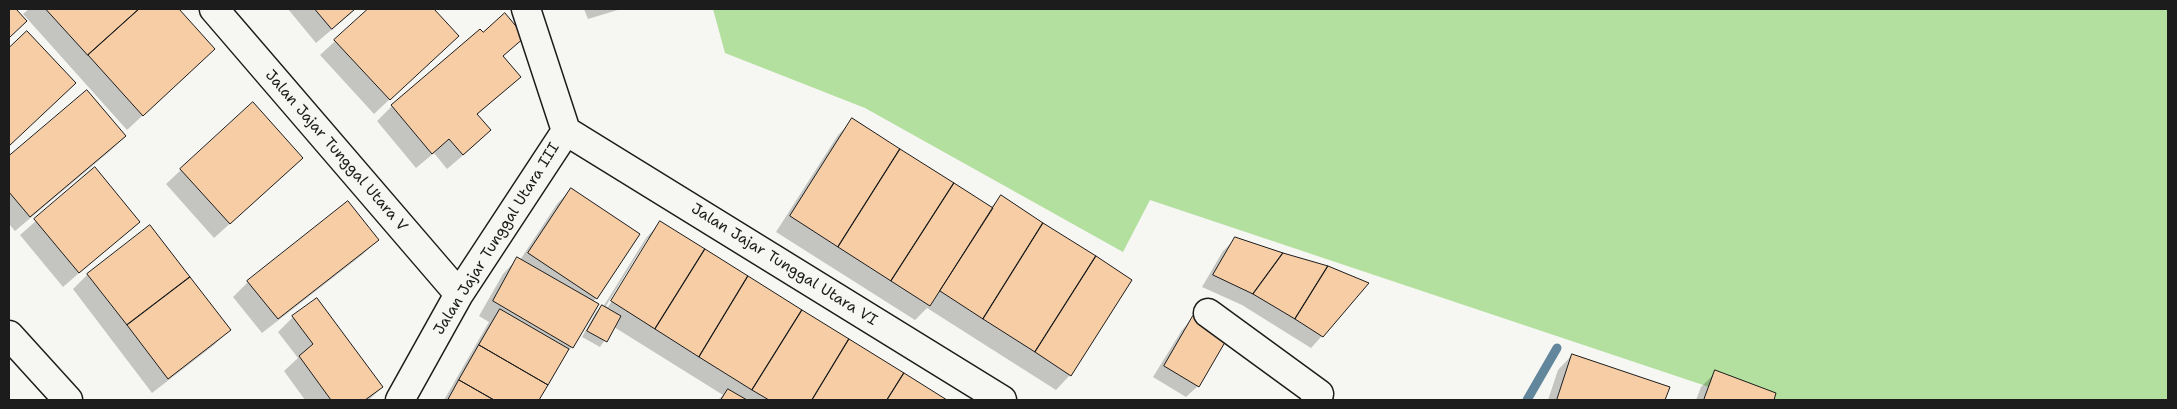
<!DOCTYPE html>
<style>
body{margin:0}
#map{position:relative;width:2177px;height:409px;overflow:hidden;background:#f6f6f2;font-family:"Shantell Sans",sans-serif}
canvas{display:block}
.frame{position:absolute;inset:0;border:10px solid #1c1c1c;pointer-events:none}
</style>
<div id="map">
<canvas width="2177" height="409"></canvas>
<div class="frame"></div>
</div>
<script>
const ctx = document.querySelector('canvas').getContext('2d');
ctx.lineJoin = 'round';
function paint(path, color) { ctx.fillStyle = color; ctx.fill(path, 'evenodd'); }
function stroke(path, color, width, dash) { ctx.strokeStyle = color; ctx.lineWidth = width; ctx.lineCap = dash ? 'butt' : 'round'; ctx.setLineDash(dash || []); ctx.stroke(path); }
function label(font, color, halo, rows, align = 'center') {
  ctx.font = font + ' "Shantell Sans",sans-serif'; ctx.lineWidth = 4; ctx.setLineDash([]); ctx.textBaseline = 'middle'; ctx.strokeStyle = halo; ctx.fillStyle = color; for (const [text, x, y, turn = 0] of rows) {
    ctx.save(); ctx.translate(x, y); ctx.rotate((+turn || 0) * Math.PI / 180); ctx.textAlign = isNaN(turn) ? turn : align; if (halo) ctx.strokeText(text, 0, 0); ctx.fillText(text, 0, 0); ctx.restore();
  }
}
paint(new Path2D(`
 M713,9h1455v391h-420l-598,-200 -27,52 -258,-144 -140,-55z`), '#b3e09e');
paint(new Path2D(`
 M29,9h148l37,40 -87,81 -104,-116z
 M288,9h68l-40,34z
 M370,9h62l25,27 -83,78 -54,-59z
 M584,9h37l-33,10z
 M27,33l32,65 -50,47v-95z
 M483,34l41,3 -22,20 17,20 -42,38 13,15 -15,15 -28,24 -13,-16 -18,15 -39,-47 15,-15z
 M87,91l38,45 -15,15 -95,80 -6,-7v-67z
 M853,120l137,88 11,-11 69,178 -14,15 -129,-82 -12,12 -139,-88 62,-97z
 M95,169l44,52 -76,66 -43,-52z
 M181,170l105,3 -72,65 -48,-54z
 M571,189l25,109 -3,4 -21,45 -9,9 -25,44h-94l45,-78 -10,-6 24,-42 14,-15 3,1 37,-56z
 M660,223l285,177h-227l5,-5 -109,-68 -14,20 -18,-10 14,-25 7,-5 43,-69zM648,238h3l-43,69 -2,-1z
 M1235,239l87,97 -11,12 -69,-43 -40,-18 21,-36z
 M377,240l-15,15 -100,78 -29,-36 15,-15z
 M88,274l141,56 -15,15 -62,48 -79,-104z
 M293,317l89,70 -13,13h-64l-21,-29 14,-13 -20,-26z
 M1193,318l5,68 -12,11 -33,-20 29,-47z
 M1572,355l96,32 -4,13h-116l10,-30z
 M1716,372l59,22 -3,6h-76l5,-13z`), '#0003');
stroke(new Path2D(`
 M1527,400l30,-52`), '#62869b', 9);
const building = new Path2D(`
 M9,9h7l11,12 -18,17z
 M46,9h93l-51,46z
 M139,9h40l36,40 -72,67 -55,-61z
 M315,9h40l-23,20z
 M368,9h66l25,27 -69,64 -56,-60z
 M505,13l20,24 -22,19 18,21 -44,37 14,16 -28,25 -14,-16 -17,15 -41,-49 89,-76 3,3z
 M27,31l49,52 -67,63v-98z
 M87,90l39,46 -96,81 -21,-25v-36z
 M253,102l50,56 -73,66 -50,-55z
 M852,118l48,31 -62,98 -48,-31z
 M900,149l54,34 -63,98 -53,-34z
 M95,167l45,55 -61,51 -45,-54z
 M954,183l39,25 -63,98 -39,-25z
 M571,188l69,46 -43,65 -69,-46z
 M1001,195l42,28 -60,96 -43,-28z
 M348,201l31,39 -101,79 -31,-38z
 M660,221l45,28 -50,80 -44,-28z
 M1043,223l53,33 -61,96 -52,-33z
 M150,225l40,52 -63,48 -40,-51z
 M1235,237l48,16 -30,41 -40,-19z
 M705,249l43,27 -49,81 -44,-28z
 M1283,253l45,13 -33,53 -42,-25z
 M1096,256l36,24 -61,96 -36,-24z
 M517,257l82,47 -26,44 -80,-47z
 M1328,266l41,17 -46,54 -28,-18z
 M748,276l54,34 -50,80 -53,-33z
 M190,277l41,53 -63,49 -41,-54z
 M317,298l66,89 -18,13h-34l-32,-44 14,-12 -21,-28z
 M602,305l19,11 -14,26 -20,-11z
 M500,309l69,40 -21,36 -69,-40z
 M802,310l47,29 -37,61h-43l-17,-10z
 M1193,316l35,21 -29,50 -35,-21z
 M849,339l55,34 -17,27h-75z
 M479,345l69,40 -9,15h-45l-35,-20z
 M1572,354l98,33 -5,13h-108z
 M1715,370l61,23 -2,7h-70z
 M904,373l43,27h-60z
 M459,380l35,20h-46z
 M728,389l19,11h-26z`);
paint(building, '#f6cda5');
stroke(building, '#1c1c1c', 1);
const minor = new Path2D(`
 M214,9l245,285
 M526,9l40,122
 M566,131l436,269
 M1208,313l111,81 -4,6
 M9,335l59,65
 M400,400l59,-106 107,-163`);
stroke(minor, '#1c1c1c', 31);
stroke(minor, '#f6f6f2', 28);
label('15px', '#1c1c1c', '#f6f6f2', [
 ["Jalan Jajar Tunggal Utara V",336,151,49],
 ["Jalan Jajar Tunggal Utara III",497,239,-58],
 ["Jalan Jajar Tunggal Utara VI",784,265,32]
]);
</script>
